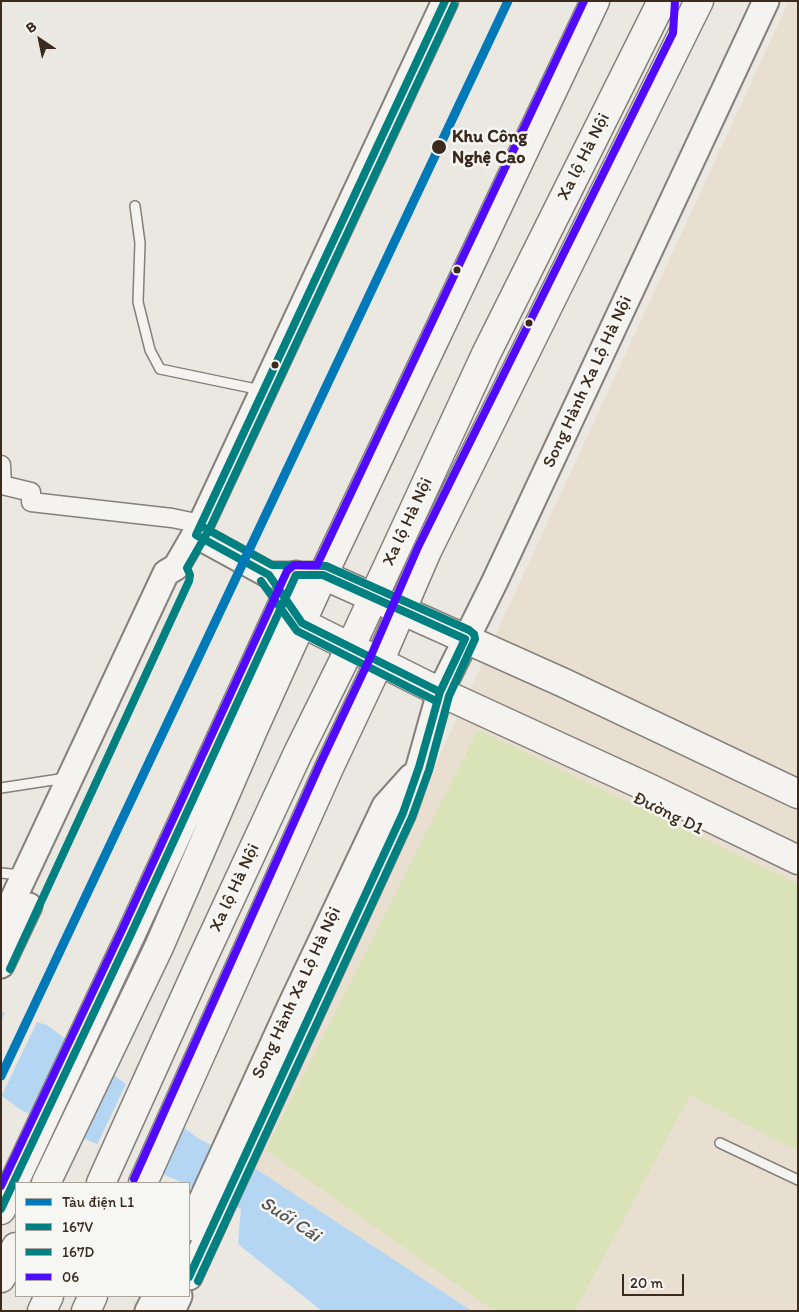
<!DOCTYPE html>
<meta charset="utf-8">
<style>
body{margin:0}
#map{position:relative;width:799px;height:1312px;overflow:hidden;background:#ebe7e1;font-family:Itim,sans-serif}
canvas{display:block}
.frame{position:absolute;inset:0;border:2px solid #3b2a1e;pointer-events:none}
.legend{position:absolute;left:15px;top:1182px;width:175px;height:115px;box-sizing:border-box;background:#f6f6f2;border:1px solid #aba49d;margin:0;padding:6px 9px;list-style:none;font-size:15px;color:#3b2a1e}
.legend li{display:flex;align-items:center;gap:10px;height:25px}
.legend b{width:25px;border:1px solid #aba49d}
.north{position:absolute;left:15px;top:15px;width:50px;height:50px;-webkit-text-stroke:4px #f6f6f2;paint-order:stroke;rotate:326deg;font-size:14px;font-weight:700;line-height:20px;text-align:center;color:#3b2a1e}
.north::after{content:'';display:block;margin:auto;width:18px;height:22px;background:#3b2a1e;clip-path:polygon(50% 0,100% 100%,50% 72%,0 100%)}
.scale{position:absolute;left:622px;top:1274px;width:62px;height:22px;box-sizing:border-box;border:2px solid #3b2a1e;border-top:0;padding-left:6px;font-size:15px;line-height:18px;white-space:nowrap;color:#3b2a1e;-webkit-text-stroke:4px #f6f6f2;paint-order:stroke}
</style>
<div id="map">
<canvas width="799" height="1312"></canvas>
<div class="frame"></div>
<ul class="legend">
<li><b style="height:6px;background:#0079b8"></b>Tàu điện L1</li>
<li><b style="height:6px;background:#008080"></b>167V</li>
<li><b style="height:6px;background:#008080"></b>167D</li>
<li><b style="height:6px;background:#4f0aff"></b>06</li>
</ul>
<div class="north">B</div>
<div class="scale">20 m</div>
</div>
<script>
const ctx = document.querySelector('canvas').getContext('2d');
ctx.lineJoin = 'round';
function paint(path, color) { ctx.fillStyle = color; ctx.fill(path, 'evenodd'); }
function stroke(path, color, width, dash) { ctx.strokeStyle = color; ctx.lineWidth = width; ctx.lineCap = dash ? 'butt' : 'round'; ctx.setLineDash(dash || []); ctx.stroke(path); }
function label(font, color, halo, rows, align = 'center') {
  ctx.font = font + ' Itim,sans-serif'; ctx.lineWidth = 5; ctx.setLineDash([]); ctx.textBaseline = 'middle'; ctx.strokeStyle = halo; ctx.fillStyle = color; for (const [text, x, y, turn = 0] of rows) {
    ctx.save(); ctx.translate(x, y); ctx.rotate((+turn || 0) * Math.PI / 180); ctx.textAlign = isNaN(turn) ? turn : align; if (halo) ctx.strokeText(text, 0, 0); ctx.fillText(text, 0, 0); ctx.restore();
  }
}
paint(new Path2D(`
 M789,1h9v1310h-326l-222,-146z`), '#e9dfd0');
paint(new Path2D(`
 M478,730l320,154v267l-108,-56 -115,216h-81l-228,-161z`), '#d9e3b7');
paint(new Path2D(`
 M1,1012l46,13 152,114 51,26 222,146h-150l-84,-67 3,-35 -52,-23v-3h-6l-162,-73 -20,-15z`), '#b4d6f2');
paint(new Path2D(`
 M6,1011l32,9 -37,77v-76z
 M127,1082l56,42 -24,51 -63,-28z`), '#ebe7e1');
const lane = new Path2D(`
 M135,206l5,37 -2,59 12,48 10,19 101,21
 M1,788l65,-10
 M1,873l21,2
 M720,1143l78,37`);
const street = new Path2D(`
 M1,465l1,20 29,7v10l141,16 29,6`);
const secondary = new Path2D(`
 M196,535l73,40h47
 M1,925l165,-352 10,-6 25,-43 244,-523
 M1,965l28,-59
 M189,1228l101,-221 95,-201 26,-29
 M189,1277l214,-464 16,-46 21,-75 55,-111 271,-580
 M148,1311l8,-15
 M172,1311l7,-15`);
const primary = new Path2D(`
 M323,575l241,108 234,111
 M302,623l138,69 211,97 147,71`);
const highway = new Path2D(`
 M46,1183l113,-236 94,-217 70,-155 272,-574
 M101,1183l99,-219 98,-211 52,-105 136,-294 176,-353
 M143,1183l186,-415 50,-106 48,-111 272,-550
 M1,1210l130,-276 165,-359
 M1,1278l15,-31
 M42,1311l7,-15
 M86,1311l7,-15`);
stroke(lane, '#85807b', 12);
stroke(street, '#85807b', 21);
stroke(secondary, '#85807b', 29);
stroke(primary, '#85807b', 31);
stroke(highway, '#85807b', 31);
stroke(lane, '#f4f3f0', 9);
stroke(street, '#f4f3f0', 18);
stroke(secondary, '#f4f3f0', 25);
stroke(primary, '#f4f3f0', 28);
stroke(highway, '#f4f3f0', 28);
stroke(new Path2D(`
 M440,692l-138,-69 -33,-48 -73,-40 249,-534
 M1,1209l130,-275 165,-359h27l142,64 -25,53 -21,75 -16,46 -214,464`), '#008080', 8);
stroke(new Path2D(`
 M261,581l36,50 139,70
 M10,969l179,-388 1,-6 -3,-7 23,-40 244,-523
 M198,1281l214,-464 17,-47 20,-74 26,-57 -1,-5 -5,-4 -143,-64 -54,-1 -71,-39`), '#008080', 8);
stroke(new Path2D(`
 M134,1179l186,-415 50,-106 48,-111 255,-514 2,-32
 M1,1186l121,-256 165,-359 7,-6h23l267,-564`), '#4f0aff', 8);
stroke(new Path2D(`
 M1,1076l507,-1075`), '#0079b8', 9);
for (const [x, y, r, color] of [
 [439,147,8,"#3b2a1e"],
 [457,270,4.5,"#3b2a1e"],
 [529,323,4.5,"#3b2a1e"],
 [275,365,4.5,"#3b2a1e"]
]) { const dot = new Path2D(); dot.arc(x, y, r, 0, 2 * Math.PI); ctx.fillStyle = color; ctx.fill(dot); stroke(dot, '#f6f6f2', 2); }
label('bold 18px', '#3b2a1e', '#f6f6f2', [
 ["Khu Công",452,137],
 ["Nghệ Cao",452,158]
], 'left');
label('18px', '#3b2a1e', '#f6f6f2', [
 ["Xa lộ Hà Nội",584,157,-63],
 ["Song Hành Xa Lộ Hà Nội",588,382,-65],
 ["Xa lộ Hà Nội",408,522,-65],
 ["Đường D1",668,814,26],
 ["Xa lộ Hà Nội",235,888,-65],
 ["Song Hành Xa Lộ Hà Nội",297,993,-65]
]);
label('italic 19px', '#535355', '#f6f6f2', [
 ["Suối Cái",290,1220,33]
]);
</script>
